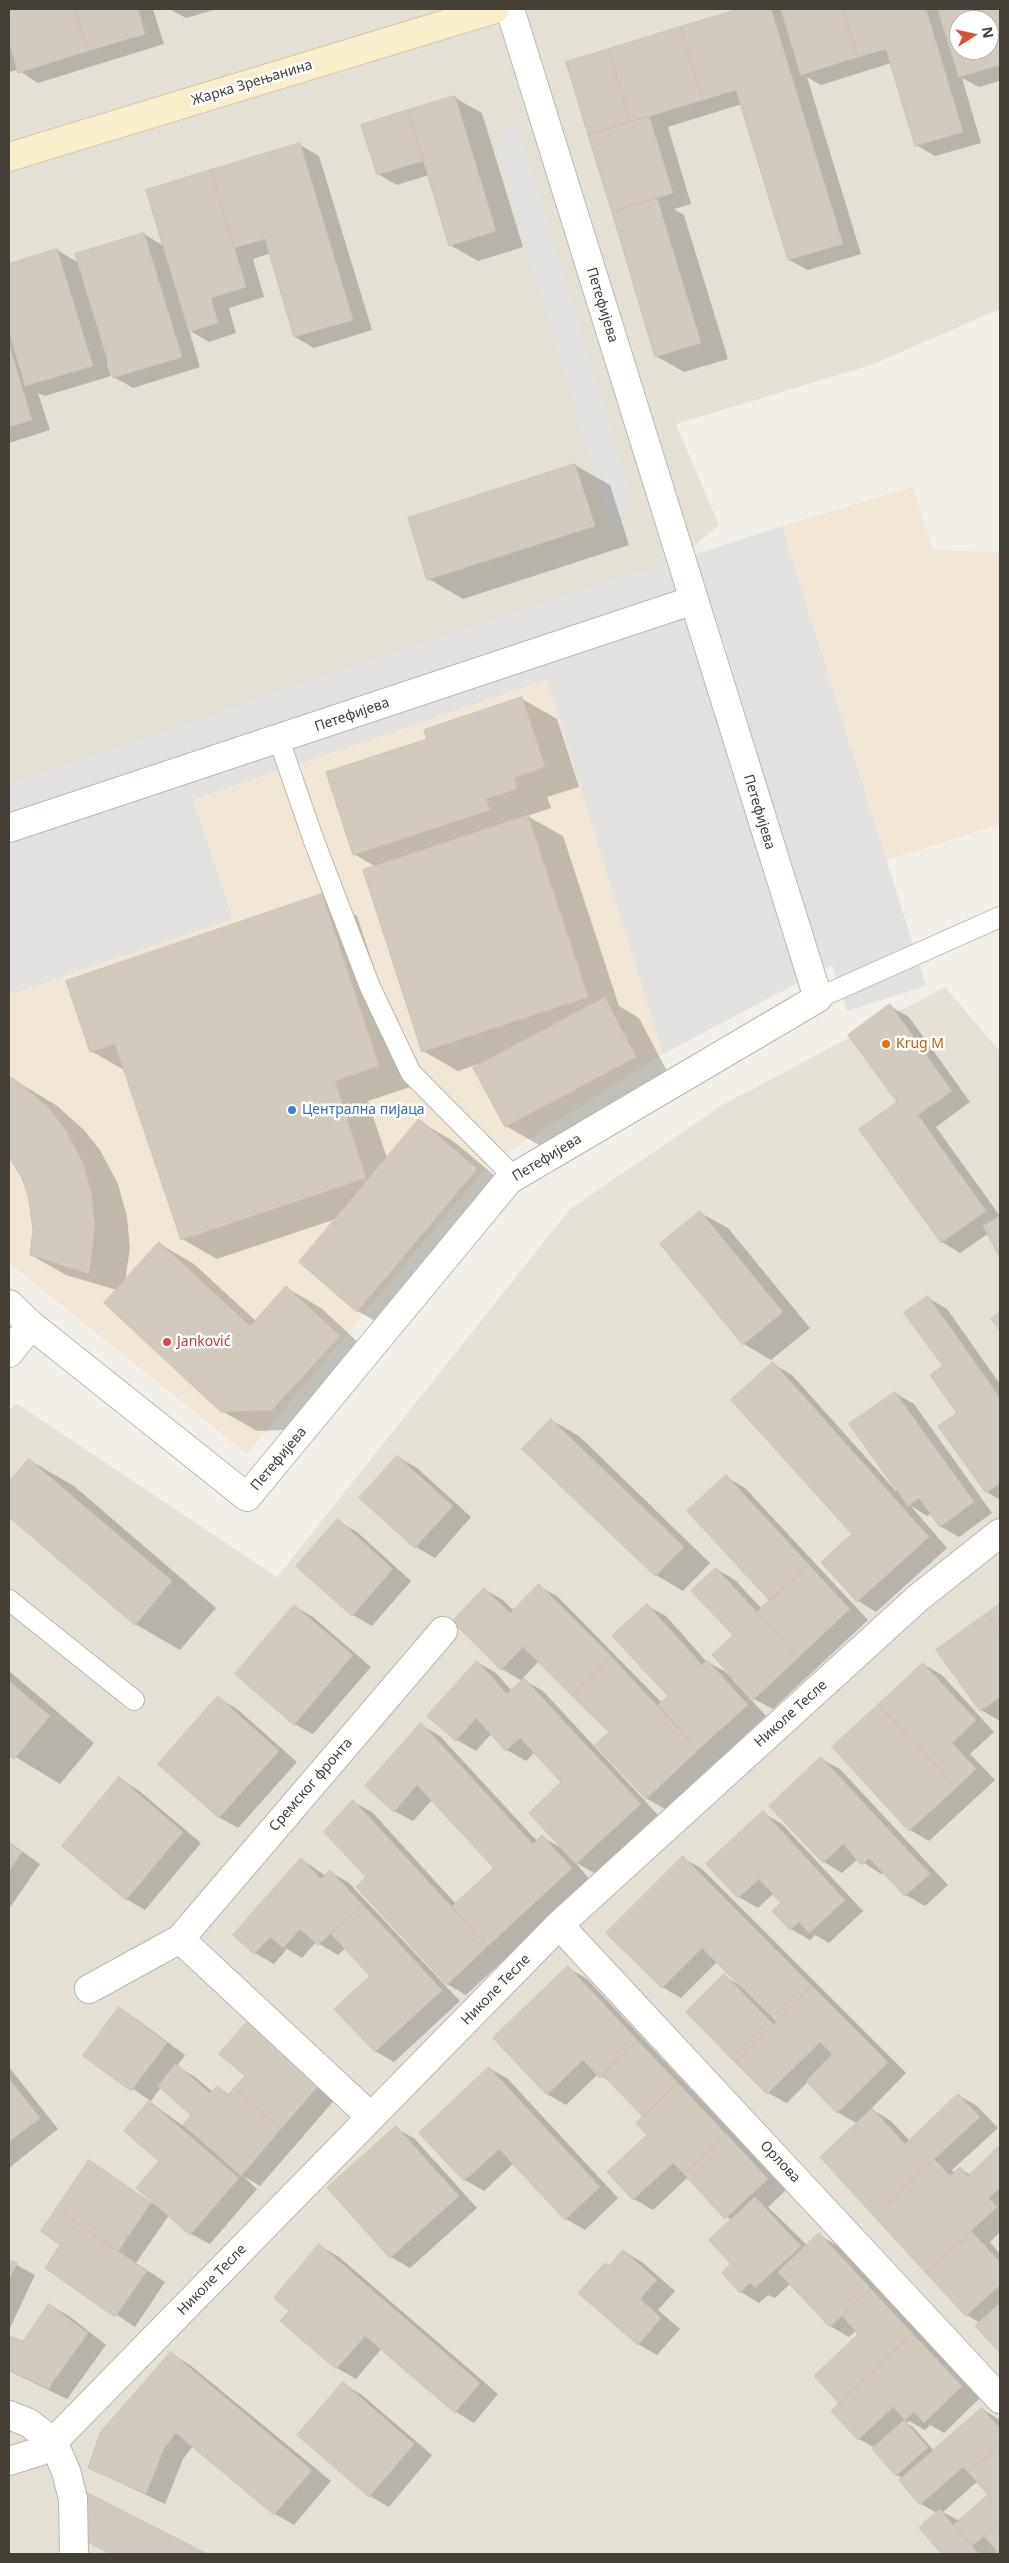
<!DOCTYPE html>
<meta charset="utf-8">
<style>
body{margin:0}
#map{position:relative;width:1009px;height:2563px;overflow:hidden;background:#f1efe7;font-family:"Noto Sans",sans-serif}
canvas{display:block}
.frame{position:absolute;inset:0;border:10px solid #443f37;pointer-events:none}
.north{position:absolute;left:949px;top:10px;width:50px;height:50px;box-sizing:border-box;background:#fff;border:1px solid #b4b2af;border-radius:50%;rotate:80deg;font-size:14px;font-weight:700;line-height:20px;text-align:center;color:#443f37}
.north::after{content:'';display:block;margin:auto;width:18px;height:22px;background:#e04e30;clip-path:polygon(50% 0,100% 100%,50% 72%,0 100%)}
</style>
<div id="map">
<canvas width="1009" height="2563"></canvas>
<div class="frame"></div>
<div class="north">N</div>
</div>
<script>
const ctx = document.querySelector('canvas').getContext('2d');
ctx.lineJoin = 'round';
function paint(path, color) { ctx.fillStyle = color; ctx.fill(path, 'evenodd'); }
function stroke(path, color, width, dash) { ctx.strokeStyle = color; ctx.lineWidth = width; ctx.lineCap = dash ? 'butt' : 'round'; ctx.setLineDash(dash || []); ctx.stroke(path); }
function label(font, color, halo, rows, align = 'center') {
  ctx.font = font + ' "Noto Sans",sans-serif'; ctx.lineWidth = 5; ctx.setLineDash([]); ctx.textBaseline = 'middle'; ctx.strokeStyle = halo; ctx.fillStyle = color; for (const [text, x, y, turn = 0] of rows) {
    ctx.save(); ctx.translate(x, y); ctx.rotate((+turn || 0) * Math.PI / 180); ctx.textAlign = isNaN(turn) ? turn : align; if (halo) ctx.strokeText(text, 0, 0); ctx.fillText(text, 0, 0); ctx.restore();
  }
}
paint(new Path2D(`
 M9,9h991v300l-129,56 -195,59 43,101 -62,52 -648,207zM959,20h30v30h-30z
 M945,987l55,65v1502h-991v-1143l7,-8 261,174 293,-368 154,-105z`), '#e5e0d6');
paint(new Path2D(`
 M913,487l20,63 67,2v272l-113,36 -105,-334z
 M548,680l115,374 -175,111 -241,289 -238,-191v-268l224,-76 -40,-119z`), '#f1e6d5');
paint(new Path2D(`
 M515,116l117,381 -19,36 -116,-384z
 M782,526l144,460 -79,25 -15,-46 -169,89 -116,-374 -354,120 40,119 -224,76v-211l441,-150z`), '#e3e1df');
paint(new Path2D(`
 M9,9h144l11,35 -126,39 -20,-13 -9,2z
 M169,9h48l-31,9z
 M745,9h255v72l-21,6 -17,-9 19,65 -46,13 -19,-11 -25,-82 -70,22 -14,-8 54,177 -53,16 -19,-10 -47,-156 -74,23 23,77 -17,5 10,6 44,144 -44,13 -28,-16 -88,-293zM959,20h30v30h-30z
 M455,98l27,15 41,134 -45,14 -28,-16 -21,-70 -32,10 -19,-11 -15,-48z
 M300,145l19,11 53,174 -58,18 -19,-11 -24,-84 -18,6 11,38 -35,11 7,25 -27,9 -20,-12 11,37 -67,21 -19,-11 -5,-15 -2,1 4,13 -66,20 -7,-3 12,37 -41,13v-178l48,-15 22,13 65,-29 20,12z
 M575,465l35,20 19,60 -166,54 -34,-20z
 M522,699l35,20 22,68 -32,10 4,11 -24,8 36,20 56,170 20,12 31,59 -129,69 -35,-20 -25,-63 -23,8 -35,-20 -47,-184 -22,-13 74,-114z
 M322,896l35,20 56,170 -45,15 19,57 32,-37 34,20 58,48 -119,142 -34,-20 -58,-49 36,-43 -119,40 -35,-20 -56,-168 -35,-20z
 M890,1006l19,11 61,85 -34,25 64,89v39l-11,-22 -29,20 -18,-11 -44,-139z
 M9,1077l47,28 28,25 16,20 18,34 9,33 3,31 -5,34 35,-38 34,20 62,57 31,-33 34,20 52,48 -66,73 -50,2 -35,-20 -105,-121 -51,-15 -35,-20 3,-26 -5,-35 -6,-17 -14,-22z
 M700,1213l28,15 82,100 -39,32 -27,-16z
 M928,1298l19,11 53,75v116l-13,-8 -47,-65 19,-14 -15,-46z
 M773,1364l19,11 104,116 -1,-98 19,11 78,109 -33,24 -19,-11 -9,-13 -4,3 -16,-10 36,42 -71,64 -18,-11 -4,-67z
 M551,1420l28,16 131,127 -27,28 -27,-16 -132,-126z
 M398,1457l19,11 54,49 -36,41 -19,-11 -55,-49z
 M29,1460l45,26 142,122 -36,42 -45,-26 -126,-108v-32z
 M726,1477l19,11 123,132 -95,89 -19,-10 -38,-130 19,11 27,29 10,-8z
 M338,1521l19,11 54,49 -39,45 -19,-11z
 M539,1586l19,11 104,106 8,-6 -23,-91 19,10 40,45 20,11 40,44 -101,93 -19,-11 -35,-66 -72,-71 -17,18 21,12 116,125 -63,58 -21,-12 15,18 -124,115 -19,-11 -79,-107 -15,-75 19,10 84,92 40,-36 -64,-68 -19,21 -19,-10 27,-86 19,11 97,105 5,-4 21,12v-67l-28,-30 -9,9 -19,-11 -15,-17 -16,18 -19,-11 20,-78 19,11 16,18 10,-10 -20,-12 -49,-48 31,-32 19,11 11,11z
 M1000,1605v116l-19,-11 -43,-60z
 M294,1606l19,11 58,50 -58,67 -19,-10z
 M923,1664l19,11 52,57 -24,22 25,26 -66,61 -19,-11 -76,-82z
 M9,1671l85,72 -34,41 -51,-31z
 M218,1698l19,11 60,53 -59,66 -19,-11z
 M821,1759l19,10 108,116 -23,21 -19,-11 -22,-23 -3,2 -23,-15 -16,14 -18,-11z
 M120,1779l18,11 63,53 -56,67 -19,-11z
 M763,1813l19,11 81,87 -34,32 -14,-8 -5,5 -19,-11 -17,-18 9,-8 -9,-10 -16,15 -19,-11 -31,-33z
 M9,1842l31,22 -31,45z
 M683,1858l19,11 204,204 -39,40 1,1 5,-4 18,11 19,20 48,-46 19,11 21,22 -46,42 3,4 5,-5 11,6 29,-28v85l-10,10 10,12v97l-23,-25 3,-3 -13,-8 -109,-191 -21,-12 -29,-30 -21,21 -19,-10 -44,-117 17,10 -23,-25 -37,37 -19,-11z
 M301,1859l25,17 4,-4 19,11 111,118 -66,61 -19,-11 -3,-75 -26,-28 -8,7 -22,-13 -14,16 -15,-9 -13,15 -19,-11z
 M568,1968l19,11 199,211 -18,17 40,39 11,-11 19,11 142,152 -36,35 -14,-8 -5,5 -16,-9 -3,2 7,4 21,24 48,-42 18,11v133l-2,-2 -4,3h-50l-23,-26 16,-15 -16,-9 -18,-26 -7,-3 -21,-27 -16,-9 -26,-28 8,-8 -25,-27 44,-42 -3,-4 -8,7 -19,-11 -40,-42 -15,14 -7,-3 -9,8 -18,-11 -8,-28 -1,-43 -44,-44 -35,33 -19,-11 -25,-27 40,-37 -4,-18 -31,-33 -16,-10 -32,31 -19,-11zM978,2481l12,14 -31,26 -16,-9z
 M119,2009l19,11 47,35 -8,11 18,11 18,15 4,-5 13,8 17,-19v-52l19,11 71,62 -77,89 -17,-10 14,13 -47,55 -19,-10 -22,-19 -33,48 29,19 -30,45 -89,-59 16,-23 -20,-14 47,-69 64,42 8,-43 -35,-30 24,-29 33,24 10,-11 -32,-28 -10,14 -66,-45z
 M9,2067l49,62 -49,39z
 M489,2068l19,11 110,119 -33,32 -19,-11 -52,-56 -30,28 -19,-11 -44,-47z
 M396,2128l19,11 62,69 -67,60 -19,-11 -62,-69z
 M320,2246l19,11 159,137 -24,29 -18,-11 -74,-64 -26,31 -19,-11 -55,-47 9,-11z
 M623,2251l19,11 33,29 -17,19 22,19 -23,26 -19,-11 -28,-77z
 M9,2261l26,14 -26,55z
 M50,2305l19,11 37,29 -39,54 -58,-28v-34l15,6z
 M172,2354l18,11 141,116 -37,44 -19,-11 -82,-68 -10,13 -18,45 -75,-36z
 M343,2384l19,11 70,60 -43,52 -19,-11z
 M86,2493l118,61h-92l-25,-14z`), '#0003');
const building = new Path2D(`
 M9,9h66l13,42 -70,22 -9,-30z
 M75,9h63l7,25 -57,17z
 M740,9h31l72,235 -55,16 -52,-170 -33,10 -23,-73z
 M781,9h62l15,48 -57,18z
 M843,9h83l37,123 -48,14 -29,-97 -28,8z
 M938,9h62v56l-41,12zM959,20h30v30h-30z
 M680,27l23,73 -73,22 -21,-73z
 M609,49l21,73 -42,13 -22,-73z
 M455,96l41,135 -47,15 -41,-136z
 M408,110l15,51 -46,14 -16,-50z
 M649,116l24,77 -61,19 -24,-77z
 M300,143l53,177 -59,17 -29,-98 -31,9 -23,-78z
 M211,170l35,117 -35,11 7,25 -29,9 -43,-142z
 M657,198l44,145 -46,14 -43,-145z
 M144,233l38,124 -69,21 -38,-124z
 M57,249l36,117 -68,20 -16,-54v-68z
 M9,344l23,76 -23,7z
 M575,464l20,62 -168,54 -19,-62z
 M522,697l23,70 -31,11 3,11 -31,10 4,11 -137,45 -27,-83 101,-33 -3,-9z
 M528,815l60,182 -166,55 -59,-182z
 M322,894l57,172 -44,15 31,97 -185,62 -66,-196 -25,8 -24,-71z
 M605,997l31,60 -131,70 -32,-59z
 M890,1004l62,87 -34,24 68,96 -45,32 -82,-114 38,-27 -49,-67z
 M9,1076l12,8 28,24 16,21 18,34 9,33 3,32 -6,46 -59,-19 3,-26 -5,-34 -6,-17 -13,-21z
 M419,1119l58,50 -120,143 -58,-50z
 M700,1211l83,101 -40,33 -83,-101z
 M1000,1216v42l-17,-32z
 M159,1242l91,84 36,-40 54,50 -68,74 -51,2 -117,-109z
 M928,1296l72,102v85l-14,10 -48,-67 19,-13 -27,-38 13,-9 -39,-53z
 M1000,1312v19l-9,-12z
 M773,1362l156,175 -72,65 -36,-40 31,-28 -121,-134z
 M895,1392l79,110 -34,25 -21,-29 -11,8 -59,-82z
 M551,1419l133,128 -29,29 -133,-127z
 M397,1456l56,50 -38,42 -56,-50z
 M29,1459l143,122 -37,44 -126,-108v-35z
 M726,1475l83,90 -39,36 -83,-90z
 M338,1519l55,50 -41,47 -56,-50z
 M809,1565l41,44 -51,48 -42,-45z
 M716,1568l83,89 -46,43 -41,-45 21,-20 -42,-44z
 M539,1584l72,72 -39,40 -49,-49 -22,23 -49,-49 32,-33 26,25z
 M647,1604l55,61 5,-5 41,45 -50,45 -40,-45 10,-9 -56,-60z
 M1000,1604v31l-14,-21z
 M294,1605l59,50 -59,70 -59,-51z
 M986,1614l14,21v65l-1,-2 -19,13 -44,-61z
 M611,1656l87,94 -52,49 -51,-54 14,-13 -37,-36z
 M477,1661l30,33 17,-16 117,126 -65,60 -47,-51 32,-31 -41,-44 -14,13 -30,-33 -20,23 -29,-25z
 M923,1663l53,57 -24,23 24,26 -20,19 -77,-84z
 M9,1681l41,35 -36,43 -5,-4z
 M218,1696l61,55 -60,67 -61,-54z
 M879,1704l77,84 -47,43 -77,-84z
 M421,1723l112,121 9,-9 30,33 -84,78 -37,-39 43,-39 -77,-83 -23,27 -29,-26z
 M821,1757l109,117 -25,22 -36,-38 -8,7 -18,-21 -20,19 -54,-57z
 M119,1777l64,55 -57,68 -64,-54z
 M353,1800l135,146 -41,39 -91,-98 10,-10 -42,-45z
 M763,1811l82,89 -36,33 -10,-11 -9,8 -18,-19 9,-8 -22,-24 -21,19 -32,-34z
 M9,1843l13,9 -13,19z
 M683,1856l129,130 -35,36 -75,-74 -40,40 -56,-55z
 M301,1858l20,21 9,-9 32,34 -44,41 -18,-16 -17,19 -13,-11 -16,17 -21,-19z
 M362,1904l80,86 -67,62 -41,-43 36,-33 -39,-42z
 M568,1966l70,75 -38,37 -17,-18 -36,35 -54,-57z
 M724,1974l50,51 -38,38 -50,-51z
 M812,1986l76,76 -51,51 -31,-32 26,-27 -12,-12 -53,52 -31,-31z
 M119,2007l48,36 -36,48 -48,-35z
 M247,2022l72,63 -38,44 -47,-41 11,-12 -26,-22z
 M638,2041l40,42 -35,34 -40,-42z
 M176,2064l34,29 7,-7 11,9 6,-7 47,41 -40,47 -58,-51 8,-10 -33,-29z
 M489,2067l111,120 -35,33 -66,-71 -35,32 -45,-48z
 M9,2079l31,39 -31,24z
 M678,2083l48,51 -42,40 -11,-11 -40,37 -26,-28 40,-37 -11,-12z
 M958,2094l22,23 -107,98 -53,-58 52,-49 33,36z
 M149,2101l90,77 -49,57 -54,-47 23,-27 -35,-30z
 M396,2126l63,70 -69,62 -63,-70z
 M726,2134l42,45 -43,40 -41,-45z
 M1000,2145v42l-11,11 8,9 -71,66 -53,-58 61,-56 16,17 10,-9 8,9z
 M89,2160l62,43 -33,48 -62,-42z
 M755,2197l46,49 -46,42 -5,-5 -10,10 -18,-20 9,-9 -22,-24z
 M56,2209l91,62 -32,46 -70,-49 15,-23 -19,-14z
 M971,2231l29,31v23l-34,31 -40,-43z
 M819,2233l52,56 -41,38 -52,-55z
 M319,2244l161,139 -25,30 -90,-77 -29,33 -56,-48 9,-10 -15,-13z
 M623,2250l34,30 -17,19 21,19 -23,27 -60,-52 27,-30 4,3z
 M9,2260l8,3 -8,17z
 M871,2289l42,45 -74,69 -25,-27 44,-42 -16,-18z
 M1000,2303v50l-25,-27z
 M49,2304l39,29 -40,56 -39,-19v-34l14,5z
 M913,2334l49,52 -38,37 -10,-11 -9,8 -12,-13 -35,33 -27,-29z
 M171,2352l141,118 -38,45 -98,-82 -12,15 -18,46 -58,-26 12,-35z
 M343,2382l71,62 -45,53 -72,-62z
 M982,2408l18,21v15l-32,28 -5,-5 -43,38 -21,-25z
 M904,2420l24,27 -32,29 -24,-27z
 M1000,2444v78l-28,24 -19,-21 35,-30 -20,-23z
 M84,2491l123,63h-97l-24,-13z
 M940,2509l13,16 26,29h-37l-23,-26z
 M1000,2522v32h-1l-15,-18z`);
paint(building, '#d2cabe');
stroke(building, '#ccc2b2', 1);
const lane = new Path2D(`
 M279,740l35,101 56,146 41,86 103,104
 M818,998l182,-81
 M9,1600l125,100`);
const street = new Path2D(`
 M9,828l685,-228
 M9,1304l22,21 216,172 262,-317 309,-182 -308,-989
 M9,1353l22,-28
 M559,1925l441,474
 M180,1939l191,178
 M89,1989l91,-50 263,-308
 M9,2415l20,8 24,19 13,29 7,28 1,55
 M9,2461l29,-9 15,-10 506,-517 359,-327 82,-65`);
const secondary = new Path2D(`
 M9,157l486,-148`);
stroke(lane, '#bcb6ab', 22);
stroke(street, '#bcb6ab', 30);
stroke(secondary, '#ccc19c', 30);
stroke(lane, '#fff', 20);
stroke(street, '#fff', 28);
stroke(secondary, '#f8eecb', 28);
for (const [x, y, r, color] of [
 [886,1044,5,"#e8710a"],
 [292,1110,5,"#3f7fe0"],
 [167,1342,5,"#e0444e"]
]) { const dot = new Path2D(); dot.arc(x, y, r, 0, 2 * Math.PI); ctx.fillStyle = color; ctx.fill(dot); stroke(dot, '#fff', 2); }
label('14px', '#443f37', '#fff', [
 ["Жарка Зрењанина",252,83,-17],
 ["Петефијева",602,305,73],
 ["Петефијева",352,715,-19],
 ["Петефијева",759,812,73],
 ["Петефијева",547,1158,-31],
 ["Петефијева",279,1459,-50],
 ["Николе Тесле",791,1714,-42],
 ["Сремског фронта",311,1785,-49],
 ["Николе Тесле",496,1990,-46],
 ["Орлова",780,2162,47],
 ["Николе Тесле",212,2280,-46]
]);
label('14px', '#c56008', '#fff', [
 ["Krug M",896,1044]
], 'left');
label('14px', '#366cbe', '#fff', [
 ["Централна пијаца",302,1110]
], 'left');
label('14px', '#be3a42', '#fff', [
 ["Janković",177,1342]
], 'left');
</script>
